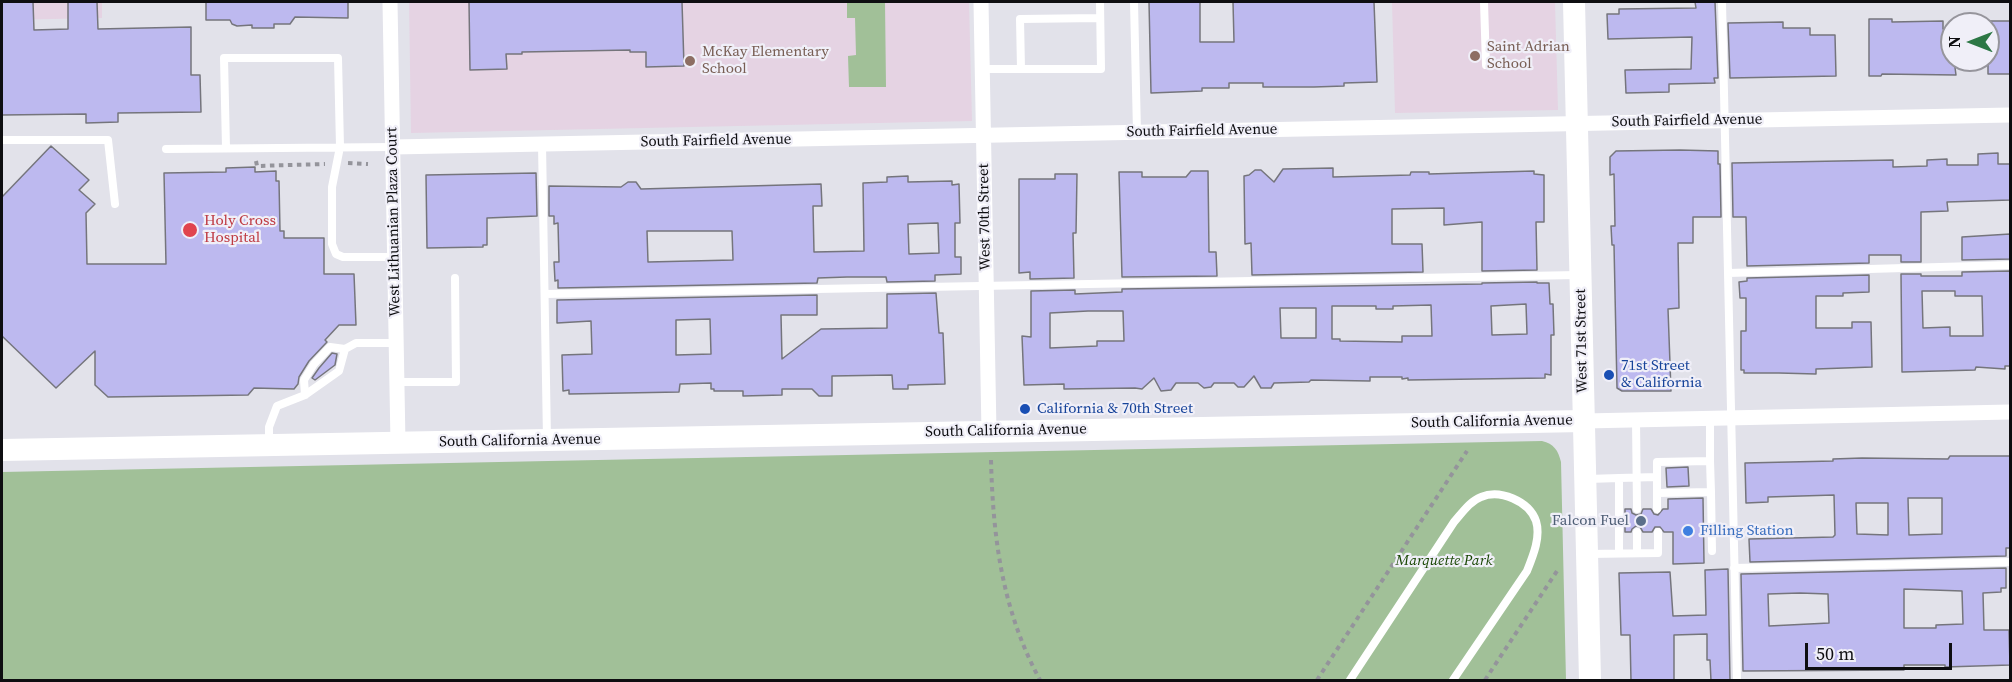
<!DOCTYPE html>
<style>
body{margin:0}
#map{position:relative;width:2012px;height:682px;overflow:hidden;background:#e2e2ea;font-family:"Source Serif 4",serif}
canvas{display:block}
.frame{position:absolute;inset:0;border:3px solid #0e0e11;pointer-events:none}
.north{position:absolute;left:1940px;top:12px;width:60px;height:60px;box-sizing:border-box;background:#f0eff8;border:2px solid #96959c;border-radius:50%;rotate:270deg;font-size:16px;font-weight:700;line-height:24px;text-align:center;color:#0e0e11}
.north::after{content:'';display:block;margin:auto;width:21px;height:27px;background:#2c7745;clip-path:polygon(50% 0,100% 100%,50% 72%,0 100%)}
.scale{position:absolute;left:1805px;top:643px;width:147px;height:27px;box-sizing:border-box;border:3px solid #0e0e11;border-top:0;padding-left:8px;font-size:18px;line-height:21px;white-space:nowrap;color:#0e0e11;-webkit-text-stroke:4px #f0eff8;paint-order:stroke}
</style>
<div id="map">
<canvas width="2012" height="682"></canvas>
<div class="frame"></div>
<div class="north">N</div>
<div class="scale">50 m</div>
</div>
<script>
const ctx = document.querySelector('canvas').getContext('2d');
ctx.lineJoin = 'round';
function paint(path, color) { ctx.fillStyle = color; ctx.fill(path, 'evenodd'); }
function stroke(path, color, width, dash) { ctx.strokeStyle = color; ctx.lineWidth = width; ctx.lineCap = dash ? 'butt' : 'round'; ctx.setLineDash(dash || []); ctx.stroke(path); }
function label(font, color, halo, rows, align = 'center') {
  ctx.font = font + ' "Source Serif 4",serif'; ctx.lineWidth = 4.5; ctx.setLineDash([]); ctx.textBaseline = 'middle'; ctx.strokeStyle = halo; ctx.fillStyle = color; for (const [text, x, y, turn = 0] of rows) {
    ctx.save(); ctx.translate(x, y); ctx.rotate((+turn || 0) * Math.PI / 180); ctx.textAlign = isNaN(turn) ? turn : align; if (halo) ctx.strokeText(text, 0, 0); ctx.fillText(text, 0, 0); ctx.restore();
  }
}
paint(new Path2D(`
 M2,2h100v16l-100,2z
 M409,2h560l3,119 -561,12z
 M1392,2h163l3,108 -163,3z`), '#e5d3e3');
paint(new Path2D(`
 M847,2h38l1,85h-37l-1,-31 8,-1 -1,-37h-8z
 M1542,441c12,3 16,9 19,21l5,218h-1564v-208z`), '#a1c098');
const building = new Path2D(`
 M2,2h31l1,28 34,-1v-27h29l1,27 93,-2v48h9l1,37 -83,1v9l-32,1v-9l-84,1z
 M206,2h142v16l-53,-1 -5,7h-16v4h-22v-3l-15,1 -5,-2 -2,-4h-24z
 M469,2h213l2,64 -38,1v-15h-16v-2l-108,2v2h-16l1,15 -37,1z
 M1149,2h51v40h34l-1,-40h141l3,80 -33,1v3l-30,1h-51v-4h-34v5h-27v3l-51,2z
 M1695,2h20l3,76h-4l1,5 -46,1v8l-43,1 -1,-23 66,-1 1,-32 -84,2 -1,-25h12v-5l77,-1z
 M1869,19h23v3l51,-1v8l9,-1v32h2l2,15 -74,-1 -1,2h-12z
 M1988,21h22v53h-22z
 M1783,22v6h27v7h25l1,41 -106,2 -2,-55z
 M51,146l38,34 -10,10 16,14 -9,9 1,51h79l-2,-91 62,-1v-4l29,-1v5l21,-1v10h3l1,50h4v7h40v36h30l2,51h-17l-14,15 2,2 -18,19 -10,16 -1,7 -4,5 -40,-1 -6,7 -140,2 -13,-12v-34l-39,37 -54,-52v-139z
 M1680,150l38,1v13h2l1,53h-28v26h-15l1,65 -11,1 3,82h-49l-5,-3 -3,-143h-2l-1,-19h4l-1,-52 -4,1v-18l6,-6z
 M1998,153v11h12v36l-63,2 1,9 -27,1v50h-20v-7h-32v8l-122,3 -1,-49h-13l-1,-54 161,-3v7l34,-1v-6l20,-1v6h31v-11z
 M1333,168v9l77,-2 1,-3h18v2l105,-3v3l10,1v47h-8l1,48 -55,1v-49l-38,3v-17l-52,1v35h30l1,28 -171,3 -1,-32 -6,1 -1,-68 5,-1 6,-5h6l13,12 9,-13z
 M1191,171h17l1,81h7l1,24 -95,1 -3,-105h23v5h44z
 M536,173l1,43 -50,2v27h-4v2l-56,1 -1,-73z
 M1055,174h22l-1,59h-3l1,45 -44,1v-7l-11,1v-94h36z
 M908,176v6l44,-1v4l7,-1 1,39h-5v34h6v17l-26,1v6l-48,1 -1,-5h-39l-29,1 -1,5 -259,5v-8l-3,1 -1,-19h5l-1,-39 -4,1v-8h-5v-30l72,1 7,-5h8l5,7 180,-5 1,22h-9l1,46 50,-1 -1,-68 24,-1v-5zM938,223l1,30 -30,1 -1,-30zM647,231h85l1,29 -85,2z
 M2010,234v25l-48,1v-23z
 M2010,271v95h-5v3l-29,-2 -1,3 -73,2 -1,-98h20v2h41v-4zM1922,291h33v5h27l1,40h-33v-9l-27,1z
 M1869,275v17l-26,1v3h-27v32h36v-6h19l1,45 -56,2v5l-37,-1h-35v-3h-3v-39h5v-33h-6l-1,-16 8,-1v-3z
 M1537,282v1h12l1,21h3l1,31h-3v40l-6,-1v4l-137,2v-2l-6,1v-2h-32v4l-59,-1 -2,2 -35,1 -3,5h-10l-7,-12 -10,11h-6l-4,-4h-20l-3,4 -7,1 -6,-5h-22l-5,7 -10,1 -7,-13 -12,11 -7,-1 -71,1v-5l-40,1 -2,-49 9,1v-46l44,-1v4l47,-2v-3l360,-5v-1zM1526,304l1,30 -35,1 -1,-29zM1431,305l1,31h-30v6l-62,-1v-2h-8v-33h44v3h17v-3zM1280,308h36v30h-35zM1088,311h35l1,30h-27v5l-47,2v-35z
 M936,293l3,40h4l2,51 -37,1v4h-15l-1,-14 -60,1v20h-13l-7,-7h-30v6l-39,1v-5h-29v-2h-3v-6l-31,1 -1,8 -110,2v-4l-6,1 -1,-36 30,-1 -1,-33 -34,2v-23l260,-5v20h-36l1,44 39,-30 66,-1v-34zM710,319l1,35 -35,1v-35z
 M332,353l5,1 -2,11 -20,15 -3,-2 7,-10z
 M1950,456h60v92h-4v8l-256,6 -1,-23 84,-2 2,-2 -1,-40 -66,2v5l-22,1 -1,-40 88,-2v-2l29,-1 86,1zM1908,498h34v36l-33,1zM1856,503h32v32l-31,-1z
 M1688,467l1,19 -22,1 -1,-19z
 M1703,498l1,65 -31,1v-32h-9l-4,-5h-5l-3,5h-9l-3,-5 -4,-1 -4,3 -1,3h-6v-23h6l1,4 4,2 5,-1 2,-5h8l3,5 4,1 5,-6h5v-10z
 M2006,568v20h-5v4l-18,1 1,37h25l1,35 -65,2v-2h-41v5l-161,1 -2,-97zM1904,589l58,2 1,33 -27,1v3h-32zM1800,593l28,1 1,29 -60,3 -1,-32z
 M1728,569l2,112h-19l-1,-21h-3v-26l-33,1v46h-43l-1,-46h-9l-2,-62 51,-1 3,44 33,-1 -1,-45z`);
paint(building, '#bdb9ef');
stroke(building, '#75757c', 1.5);
stroke(new Path2D(`
 M256,161l1,5 68,-2
 M348,163l20,1
 M991,460c2,78 11,150 49,220
 M1317,680l150,-229
 M1485,680l72,-109`), '#94949b', 4, [4.5, 4.5]);
stroke(new Path2D(`
 M1134,2l3,130
 M1484,2l2,63
 M1722,2l15,678
 M982,69h119l-1,-67
 M1021,69l-1,-50 80,-1
 M2,140h106l7,64
 M542,144l5,295
 M226,148l-2,-90h114l2,89 -8,40v57l4,10 7,3h52
 M166,149l227,-2
 M1728,273l282,-8
 M545,294l1033,-19
 M397,382h59l-1,-104
 M305,395l-1,-15 10,-16 16,-17 15,2
 M1636,420l1,89
 M269,442v-15l8,-21 28,-11 34,-24 6,-22 11,-6h40
 M1657,477v-15l53,-1v-43
 M1588,479l31,-1
 M1711,492l1,59
 M1657,493l54,-1 -1,-31
 M1637,532v21
 M1619,553v-75l38,-1v32
 M1588,554l70,-1v-21
 M1734,568l276,-6
 M1350,680l104,-158c8,-9 16,-21 27,-25 19,-8 48,4 55,24 5,16 -3,35 -9,50l-74,109`), '#fff', 8);
stroke(new Path2D(`
 M390,2l8,441
 M981,2l8,430
 M393,147l1617,-32
 M1584,421l426,-9`), '#fff', 15);
stroke(new Path2D(`
 M1574,2l16,678
 M2,450l1582,-29`), '#fff', 22);
for (const [x, y, r, color] of [
 [1475,56,6,"#8d6e63"],
 [690,61,6,"#8d6e63"],
 [190,230,8,"#e0444e"],
 [1609,375,6,"#1a4fb4"],
 [1025,409,6,"#1a4fb4"],
 [1641,521,6,"#5c6f8a"],
 [1688,531,6,"#3f7fe0"]
]) { const dot = new Path2D(); dot.arc(x, y, r, 0, 2 * Math.PI); ctx.fillStyle = color; ctx.fill(dot); stroke(dot, '#f0eff8', 2); }
label('15px', '#785e54', '#f0eff8', [
 ["Saint Adrian",1487,47],
 ["School",1487,64],
 ["McKay Elementary",702,52],
 ["School",702,69]
], 'left');
label('15px', '#0e0e11', '#f0eff8', [
 ["South Fairfield Avenue",1687,121,-1],
 ["South Fairfield Avenue",1202,131,-1],
 ["South Fairfield Avenue",716,141,-1],
 ["West 70th Street",985,217,-91],
 ["West Lithuanian Plaza Court",394,222,-91],
 ["West 71st Street",1582,341,-91],
 ["South California Avenue",1492,422,-1],
 ["South California Avenue",1006,431,-1],
 ["South California Avenue",520,441,-1]
]);
label('15px', '#be3a42', '#f0eff8', [
 ["Holy Cross",204,221],
 ["Hospital",204,238]
], 'left');
label('15px', '#164399', '#f0eff8', [
 ["71st Street",1621,366],
 ["& California",1621,383],
 ["California & 70th Street",1037,409]
], 'left');
label('15px', '#4e5e75', '#f0eff8', [
 ["Falcon Fuel",1629,521]
], 'right');
label('15px', '#366cbe', '#f0eff8', [
 ["Filling Station",1700,531]
], 'left');
label('italic 15px', '#174501', '#f0eff8', [
 ["Marquette Park",1444,561]
]);
</script>
